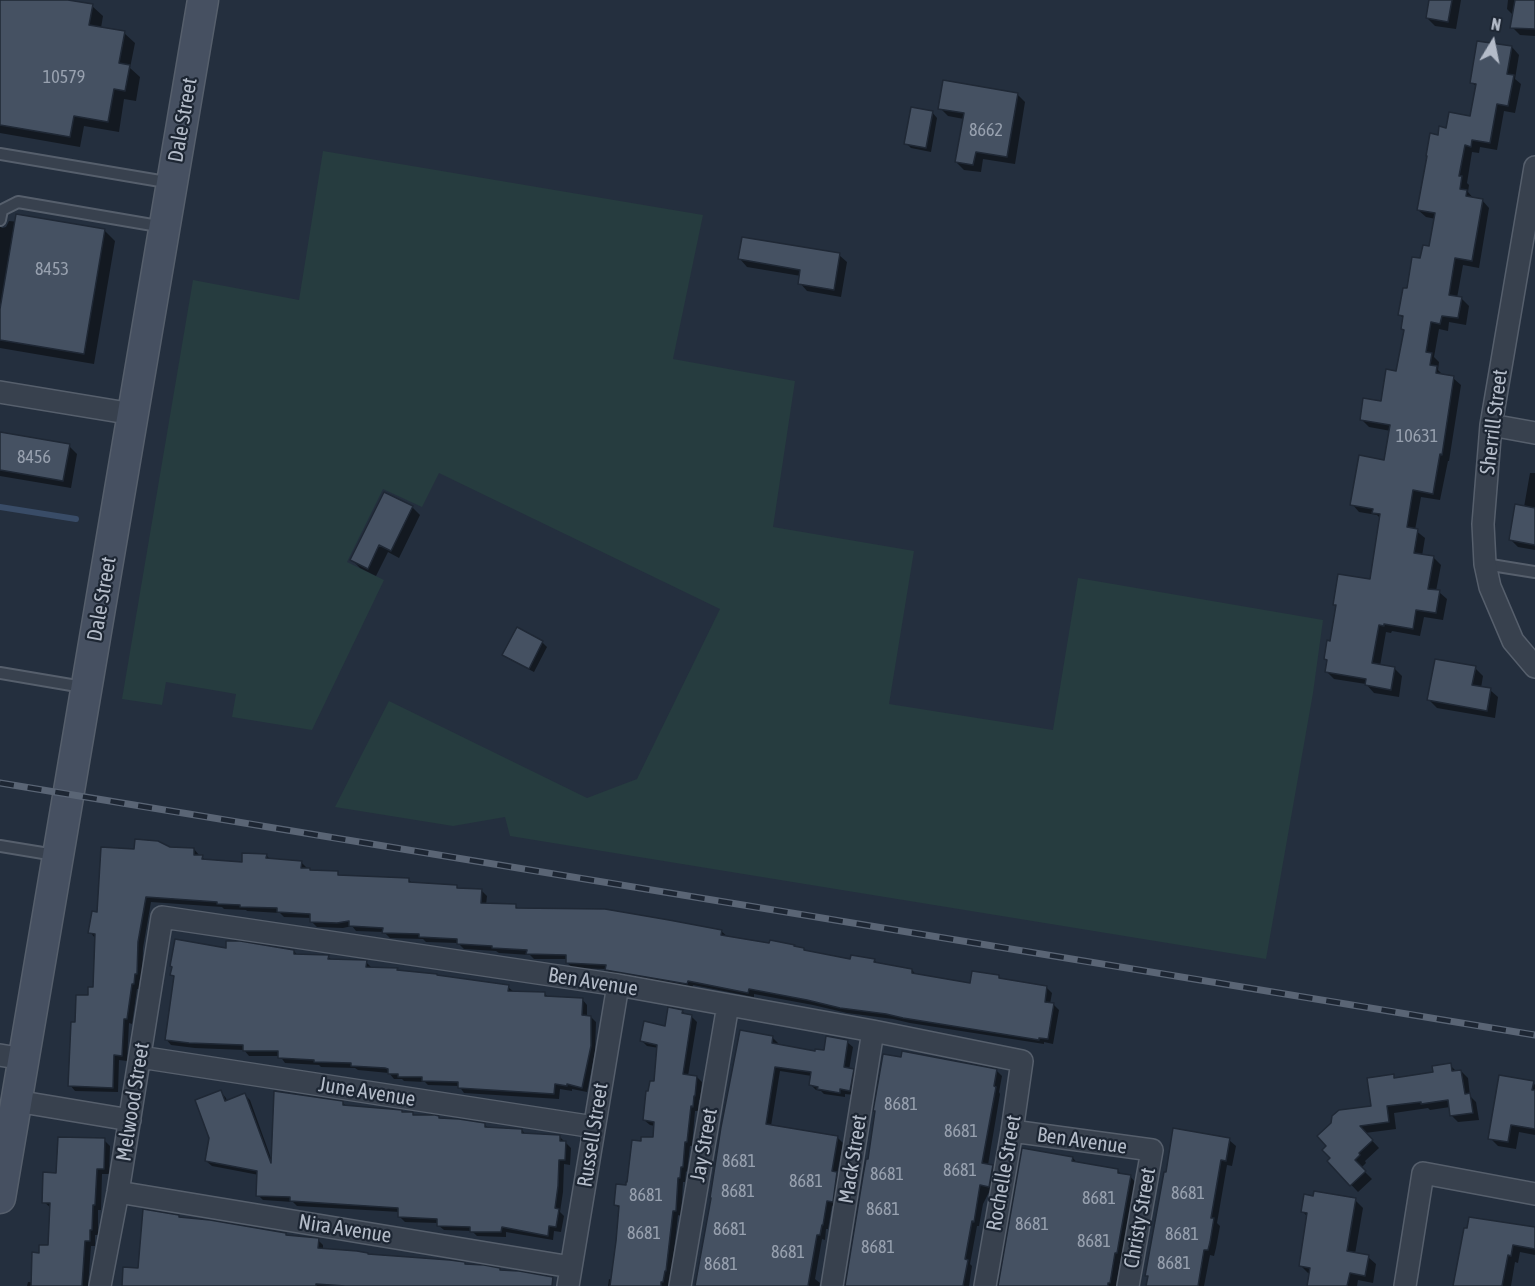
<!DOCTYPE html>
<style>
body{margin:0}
#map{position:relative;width:1535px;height:1286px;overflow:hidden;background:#242f3e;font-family:"Asap Condensed",sans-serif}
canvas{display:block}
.north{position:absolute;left:1463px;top:12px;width:60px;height:60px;-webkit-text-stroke:4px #1d2633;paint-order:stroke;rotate:10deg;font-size:16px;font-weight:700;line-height:24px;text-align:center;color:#b4bcc9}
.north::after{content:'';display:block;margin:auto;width:21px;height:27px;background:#b4bcc9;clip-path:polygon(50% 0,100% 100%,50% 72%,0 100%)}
</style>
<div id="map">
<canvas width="1535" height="1286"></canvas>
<div class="north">N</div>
</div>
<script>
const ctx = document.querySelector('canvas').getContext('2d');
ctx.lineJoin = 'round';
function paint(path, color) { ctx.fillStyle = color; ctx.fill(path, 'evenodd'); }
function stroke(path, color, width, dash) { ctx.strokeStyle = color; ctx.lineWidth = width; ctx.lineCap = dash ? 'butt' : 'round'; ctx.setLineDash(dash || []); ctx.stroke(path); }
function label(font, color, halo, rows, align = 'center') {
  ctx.font = font + ' "Asap Condensed",sans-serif'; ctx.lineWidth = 4.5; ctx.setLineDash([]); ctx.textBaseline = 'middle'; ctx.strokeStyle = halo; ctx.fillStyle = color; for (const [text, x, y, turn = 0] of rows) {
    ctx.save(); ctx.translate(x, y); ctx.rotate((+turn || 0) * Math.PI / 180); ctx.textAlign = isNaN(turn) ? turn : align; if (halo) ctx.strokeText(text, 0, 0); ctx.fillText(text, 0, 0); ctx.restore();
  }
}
paint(new Path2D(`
 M323,151l380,64 -30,144 122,22 -22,146 141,24 -25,153 164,26 25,-152 245,42 -10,73 -47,266 -756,-123 -5,-19 -52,9 -118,-19 54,-106 198,97 50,-19 83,-170 -281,-136 -17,34 -39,-18 -36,73 37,18 -72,150 -80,-13 4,-23 -70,-12 -4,23 -40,-6 71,-419 106,20z`), '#263c3f');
paint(new Path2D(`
 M0,0h59l33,6 11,10 -2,12 23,5 11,10 -5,25 10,9 -4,24 -12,-2 -5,33 -35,-6 -4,21 -80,-14z
 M1431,0h30l-5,29 -21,-3 -8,-8z
 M1508,0h27v36l-15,-1 -8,-8 2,-11 -7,-7z
 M1512,47l7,8 -4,24 6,5 -6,29 -11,-2 -7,39 -17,-3 -1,6 -7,-1 -5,31 2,2 -1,7 6,7 8,1 7,8 -10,60 -16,-3 -6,33h4l8,8 -3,19 -17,-3 -1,9 -9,-2 -5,28 5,5 -1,8 6,6 9,2 8,7 -12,76h-1l-8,39 -19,-3 -6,33 10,8 -3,18 11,1 8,8 -5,26 3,1 8,7 -4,21 -19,-3 -4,19 -28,-5 -1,2 -5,-1 -6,34 15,3 7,7 -3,21 -25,-4 -8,-9 -32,-5 -8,-8 2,-10 -2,-2 5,-16 7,-36 -4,-3 37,-23 10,-62 -4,-4 -18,-3 -7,-8 33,-42 6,-31 -22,-4 -8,-8 21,-17 16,-29 7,-42 -3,-2 2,-10 -4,-4 8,-25 14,-30 9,-12 5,-29 -10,-2 -8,-7 21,-73 8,-8 24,-12 6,-30 -6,-5z
 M1017,94l8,8 -10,62 -32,-5 -2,13 -17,-2 -8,-8 8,-43 -16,-3 -8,-8z
 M932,112l5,6 -6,34 -20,-4 -5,-5z
 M9,221l95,9 11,11 -21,123 -94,-16v-122l2,2 4,-1z
 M839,255l8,7 -6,35 -34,-6 -7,-8 1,-7 -54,-9 -7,-8z
 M0,434l69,12 8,8 -6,34 -71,-12z
 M1530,473h5v77l-17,-3 -7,-7 13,-33z
 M385,494l27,13 8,8 -21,43 -11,-6 -12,24 -16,-8 -8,-8z
 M542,642l5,5 -13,25 -25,-13 -5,-5z
 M1475,668l8,8 -2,12 9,2 8,7 -3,21 -58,-10 -8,-8z
 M169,848l25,1 5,6v2h3l4,4 37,3 23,-9 5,5 30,2 6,6 -1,2 5,1 26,2 4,4 68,3 4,4 43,2 4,4h21l6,6 -1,9 29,1 4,3 202,22 7,6 124,23h22l4,4 34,6 5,6 54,9 27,-8 3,3 46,8 5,5 -2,11 4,1 5,5 -6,34 -9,-2v2l-134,-21 -17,-4 -46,-6 -34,-8 -59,-11v3l-61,-12 -1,4 -80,-14 -6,-6 -33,-1 -6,-5v-4h-33l-4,-4 -31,-2 -3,-2 -32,-2 -6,-6 -32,-1 -3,-3 -33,-1 -6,-6 -28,-1 -4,-5 -9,2 -26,-1 -6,-6 1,-3 -28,-1 -4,-4 -33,-2 -1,-1 -22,-1 -2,-2 -71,-5 -8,46 -1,31h-2l-1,10h-2l-5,35 -3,-1 -2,38 -8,-1 -1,32 -43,-1 -5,-6 6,-62 18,-35 1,-50 -5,-6 8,-18 38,-64z
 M227,950l67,1 4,5 30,1 4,3 34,2 5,5 26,3 2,2 109,15 6,5 31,2 4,4 33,1 5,6v12h4l5,5 -1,30 -8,40 -15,-3v2l-12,-2 -1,10 -95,-6 -5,-7 -31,-1 -3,-3 -21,-1 -2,-2h-8l-5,-6 -31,-3 -3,-2 -34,-1 -2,-2 -34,-2 -5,-7h-31l-5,-6 -49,-2 -24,-3 -5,-6 9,-61 -3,-3z
 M682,1011l4,4 5,1 6,6 -9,54 9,1 5,5 -2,18h-1l-1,11h-3l-3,35h-2l-3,26 -1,-1 -1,11h-2l-2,34 -3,-1 -8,71h-62l1,-7 3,1 8,-71 -4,-4 11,-19 15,-43 12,-4 1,-13 -5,-1 -6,-5 12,-37 3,-35 -12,-2 -6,-6 25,-12z
 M773,1038l5,5 -1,2 39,7h9l22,-10 6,5 -4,23h4l6,6 -4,19 -10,-1v3l-21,-3 -3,-3 -5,-1 -5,-5 1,-9 -32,-5 -9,55 66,11 6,6 -6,31 5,5 -4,28 -6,-1 -4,23h-2l-1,11 -3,-1 -7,40 5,4 -1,3h-122z
 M1450,1065l7,7 4,-1 7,7 2,18 6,6 3,18 -21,2 -7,-7 -1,-8 -20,3 -2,-2 -34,5 2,16 -31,4 14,15 -14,13 1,2 -5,5 11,11 -14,13 -29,-31 44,-53 20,-32 3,3 39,-5z
 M996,1070l6,6 -3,16 1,2 -12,71 4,1 6,5 -4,20 -4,-1 -7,14 -4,22h-2l-7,38 2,2 -3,20h-123z
 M1533,1082l2,3v50l-16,-3 -3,17 -18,-3 -8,-8z
 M221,1092l5,6 1,3 18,-6 5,5 22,61 71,-58 4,4 65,7 3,2 23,1 3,3 44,5 4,4 33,1 4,5 33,1 12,12 -1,17 -6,-1 -1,28 -3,20 4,4 -3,16 -7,-1 -1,9 -47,-8v5l-29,-1 -5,-5 -28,-1 -6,-5v-2l-33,-1 -6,-6 1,-4 -103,-6 -4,-4 -30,-2 -5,-5 1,-20 -47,-9 -6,-5z
 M104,1140l6,6 -1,28h-7l-1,36h-3v25h-3v11h-4l-3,40h-61l1,-4h5l7,-28 10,-7 1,-39 -7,-6 14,-28z
 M1229,1140l7,6 -4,20 -5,-1 -10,58 3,3 -4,22 -2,8 -4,-1 -6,31h-56l1,-8 -3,-3z
 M1073,1158l5,6 40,7 4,4 8,1 6,7 -13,76h-2l-5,27h-117z
 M1355,1200l8,8 -8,46 13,3 8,7 -3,19 -15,-3 -1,6h-48l2,-12 -3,-1 -8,-8 8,-48 -6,-6z
 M180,1218l105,16 3,3 30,3 5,5v5l143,16 35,6 41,14h-418l15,-16z
 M1535,1229v26l-15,-3 -2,11 -3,-1 -4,24h-56z`), '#0007');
stroke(new Path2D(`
 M0,507l76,12`), '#394c67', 6);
const building = new Path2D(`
 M0,0h68l25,4 -4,21 36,6 -6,32 11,2 -5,26 -11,-2 -6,33 -34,-6 -4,21 -70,-12z
 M1429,0h23l-4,22 -22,-4z
 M1515,0h20v29l-25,-1z
 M1477,41l35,5 -5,28 7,1 -6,31 -11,-2 -7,39 -18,-3 -1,7 -6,-2 -6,31h3l-2,13 7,1 -1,6 17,3 -11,62 -17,-3 -6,37 13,2 -4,21 -16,-2 -2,8 -9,-2 -5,30 6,1 -2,12 7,1 -1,7 18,3 -12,79 -2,-1 -7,40 -20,-4 -6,37 11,2 -4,24 20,3 -6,33 12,1 -4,23 -20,-3 -3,19 -29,-5v2l-5,-1 -7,38 23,4 -4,23 -26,-5 1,-6 -41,-7 2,-12 -3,-1 3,-19 3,1 6,-36h-3l5,-31 32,5 10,-65 -8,-1 1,-4 -23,-4 9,-50 25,5 6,-35 -30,-5 3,-22 18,3 5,-32 10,2 8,-41 -3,-1 2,-13 -5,-1 5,-27h4l5,-31 8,1 3,-13 6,1 6,-33 -18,-3 10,-54h-1l4,-23 8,2 1,-9 7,2 3,-16 21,4 6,-32 -6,-1z
 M943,80l75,13 -11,64 -31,-5 -3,13 -18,-3 9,-49 -26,-4z
 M911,107l22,4 -7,37 -22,-4z
 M16,214l89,15 -21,125 -84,-14v-31z
 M742,237l98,16 -6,37 -36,-6 2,-14 -62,-11z
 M0,432l70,12 -7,37 -63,-11z
 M384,492l29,14 -22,45 -12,-6 -11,24 -18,-9z
 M1515,504l20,4v37l-26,-5z
 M517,627l26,14 -14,28 -27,-14z
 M1435,659l41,7 -4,19 19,3 -4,23 -60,-11z
 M135,839l23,2 12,6 24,1v7h9l-1,4 40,3v-9l25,1 -1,4 36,3 -1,7h9v2l28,1v4l71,3v4l48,3v3l25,1 -1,14 35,1v4l89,1 64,11 53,10 -1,5 48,8 1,-3 25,5 -1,1 10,2v2l46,9 1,-4 24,4 -1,3 38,7v4l58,10 2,-12 27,4v3l48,8 -2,16 9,1 -6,36 -9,-1v2l-136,-22 -17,-4 -46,-6 -33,-8 -58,-11 -1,4 -60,-12 -1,3 -82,-14 1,-5 -40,-2v-8l-40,-1 1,-4 -35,-2v-2l-35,-2v-5l-38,-2v-3l-37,-1 1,-5 -34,-2v-5l-12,2 -27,-1v-8l-33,-2v-4l-37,-1v-2l-23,-1v-2l-71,-5 -8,45 -1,32h-2l-1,10h-2l-5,35h-3l-2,37 -8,-1 -1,33 -45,-2 3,-64h4l1,-27h12v-8h5l2,-53 -7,-1 4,-22 5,1 4,-65 33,2z
 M175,939l51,9v-7h14l54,9v4l35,1 -1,4 39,1 -1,7 32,1 -1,2 40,4v1l72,10 -1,6 37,1v4l38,2 -1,17 9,1v30l-9,42 -15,-4v2l-12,-2 -1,10 -96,-6v-6l-36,-1v-4h-24v-3h-10v-5l-3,-1 -34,-2v-3l-37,-1v-2l-36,-2v-7h-35v-6l-54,-2 -24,-3 9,-64 -4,-1 2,-8 -2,-1z
 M668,1007l15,3 -1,3 10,2 -9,59 14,2 -2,20h-1l-1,11 -2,-1 -4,36h-2l-2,25h-2l-1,11h-2l-2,33h-3l-7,60h-1l-2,11h-2v4h-51l6,-45 3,-35 -5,-1 2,-21 10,1v-3h1l5,-42 9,1v-4h12l1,-15 -11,-2 3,-29h2l2,-10h4l3,-36 -17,-4 4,-20 21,5z
 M740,1030l33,6 -1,7 43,8v-2l9,1 2,-14 22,4 -4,27 10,2 -4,22 -10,-2v4l-23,-4 1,-2 -9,-2 2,-13 -36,-5 -9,57 72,12 -6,35 5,1 -4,30 -6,-1 -4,24h-1l-2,10h-3l-9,51h-113l16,-88h-1l11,-71z
 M902,1051l95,18 -3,17 2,1 -14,76 11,2 -4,22 -9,-2 -6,37 -2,-1 -7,38 3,1 -5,26h-118l18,-110 3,-17h2l7,-48h-2l10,-57 18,3z
 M1451,1063l1,8 9,-1 4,24 5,-1 3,20 -23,3 -2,-16 -27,4v-2l-34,4 2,16 -29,4 13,14 -14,13 1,2 -5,5 11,11 -16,15 -23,-25 3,-3 -8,-8 4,-4 -9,-10 14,-13 1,-7 7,-6 32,-4 -4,-28 27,-4v4l39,-6 -1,-6z
 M1499,1075l35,6 -2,9h3v39l-24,-4 -3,17 -20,-3z
 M221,1090l4,11 20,-8 26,70 3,-72 69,10v4l48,4 11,1v2h11v3h22l4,1v2l20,1 26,4v4l37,2v4l38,2v6h6l-1,19h-6l-1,26 -3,22 4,1 -3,18 -7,-1 -1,10 -46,-9 -1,5h-31v-5l-33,-1v-7l-39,-2v-9l-108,-7v-4l-34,-1 1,-25 -52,-10 4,-23 -14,-38z
 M1173,1128l57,10 -4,23 -5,-1 -10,58h3l-4,24 -2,8h-4l-6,36h-52l2,-10h-3l19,-104h2z
 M58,1137l47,1 -1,31h-7l-2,36h-2l-1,25h-2v11h-5l-3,45h-51l1,-34 7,1v-8h9l2,-42h-8l1,-31 13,1z
 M1022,1148l51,9 -1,4 46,8v4l13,2 -14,78h-2l-5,30h-2v3h-110z
 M1314,1191l42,7 -9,53 22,4 -4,21 -15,-3 -3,13h-40l3,-18 -11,-2 8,-53 -6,-1 3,-18 9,2z
 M143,1209l36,6v2l31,3 76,13v2l33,3 -1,10 39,3 11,2v1l82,6 15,2v2l19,1 16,3v2l19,1 34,6 -1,9h-207l-29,-2v2h-194l1,-19 15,1z
 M1469,1217l66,10v22l-22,-4 -2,11 -3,-1 -6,31h-49l11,-58h3z`);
paint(building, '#455162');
stroke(building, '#1f2835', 1.5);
const lane = new Path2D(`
 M0,154l172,29
 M0,220l2,-10 16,-8 146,25
 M1485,564l50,8
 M0,673l83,14
 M0,846l55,9`);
const street = new Path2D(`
 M1535,167l-44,258 -8,99 2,40 5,23 23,54 22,26
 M0,392l133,22
 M1491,425l44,8
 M0,1055l24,4
 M140,1057l454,70
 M16,1101l114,19
 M1012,1131l140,19 -24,136
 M118,1192l453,75
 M100,1286l18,-94 44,-275 456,68 255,46 149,30 -10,70 -27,155
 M568,1286l50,-301
 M680,1286l48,-281
 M832,1286l41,-255
 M1405,1286l18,-113 112,21`);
const secondary = new Path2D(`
 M0,1198l203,-1198`);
stroke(lane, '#565f6c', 14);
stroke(street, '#565f6c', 24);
stroke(secondary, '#565f6c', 33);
stroke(lane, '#38414e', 10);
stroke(street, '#38414e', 21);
stroke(secondary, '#465061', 30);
const rail = new Path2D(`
 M0,783l1535,252`);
stroke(rail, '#5a6575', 7);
stroke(rail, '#1d2633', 4.5, [14]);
label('18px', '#98a1af', null, [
 ["10579",64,77],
 ["8662",986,130],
 ["8453",52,269],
 ["10631",1417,436],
 ["8456",34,457],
 ["8681",901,1104],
 ["8681",961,1131],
 ["8681",739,1161],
 ["8681",960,1170],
 ["8681",887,1174],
 ["8681",806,1181],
 ["8681",738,1191],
 ["8681",1188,1193],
 ["8681",646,1195],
 ["8681",1099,1198],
 ["8681",883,1209],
 ["8681",1032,1224],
 ["8681",730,1229],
 ["8681",644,1233],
 ["8681",1182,1234],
 ["8681",1094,1241],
 ["8681",878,1247],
 ["8681",788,1252],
 ["8681",1174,1263],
 ["8681",721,1264]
]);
label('21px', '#b4bcc9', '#1d2633', [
 ["Dale Street",183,120,-80],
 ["Sherrill Street",1494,422,-83],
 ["Dale Street",102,599,-80],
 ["Ben Avenue",593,982,9],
 ["June Avenue",367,1092,9],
 ["Melwood Street",133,1102,-81],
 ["Russell Street",593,1135,-81],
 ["Ben Avenue",1082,1141,8],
 ["Jay Street",704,1145,-80],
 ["Mack Street",853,1159,-81],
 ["Rochelle Street",1004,1173,-80],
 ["Christy Street",1140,1218,-80],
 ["Nira Avenue",345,1229,9]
]);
</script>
